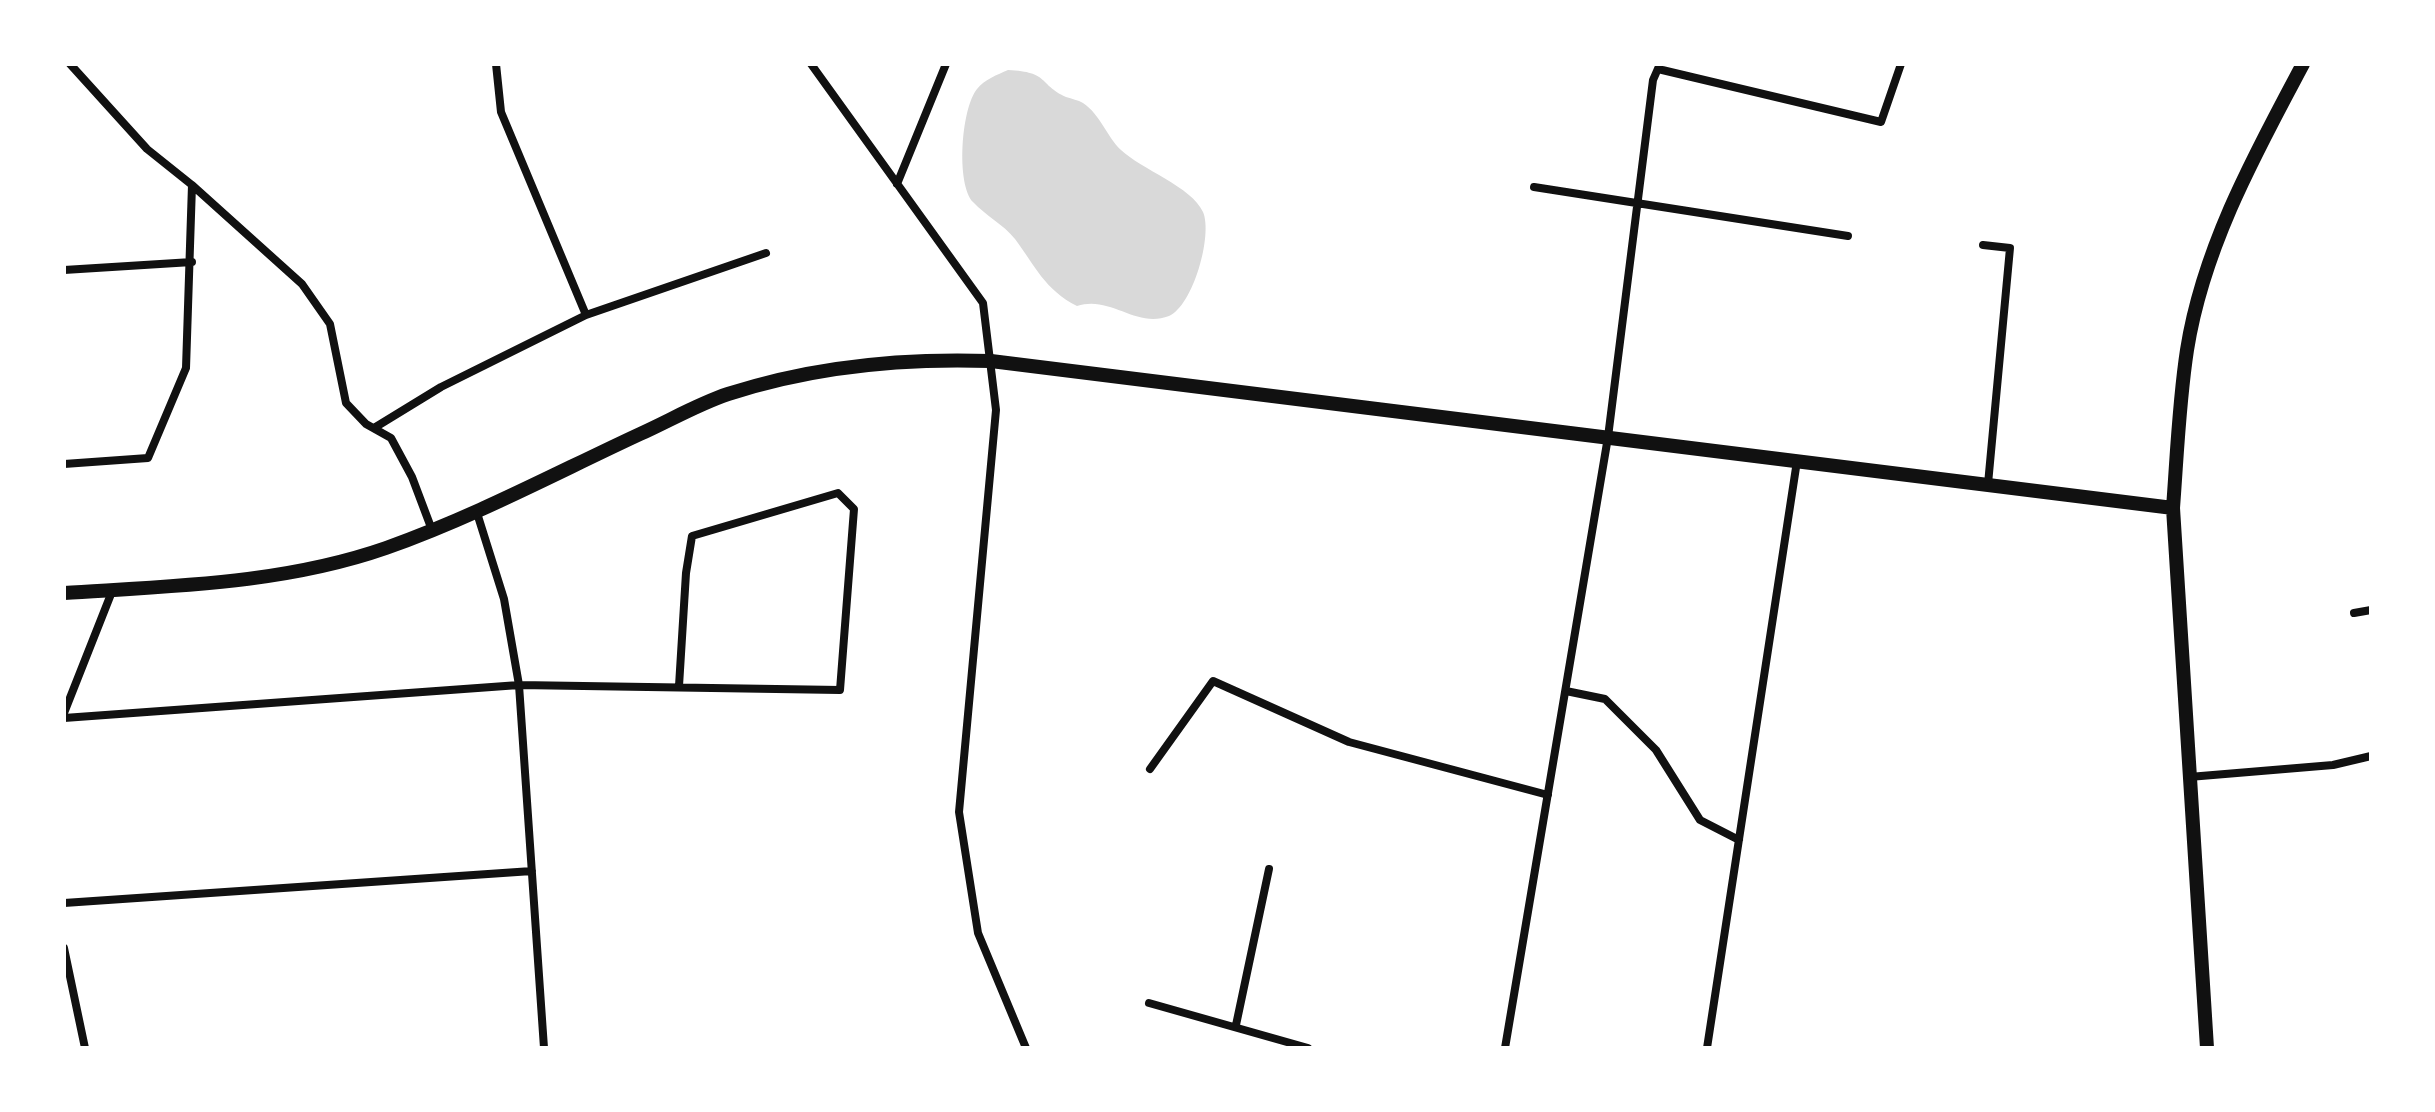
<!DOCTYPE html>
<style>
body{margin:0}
#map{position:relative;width:2435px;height:1112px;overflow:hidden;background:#fff;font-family:Quicksand,sans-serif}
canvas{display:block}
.frame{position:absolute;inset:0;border:66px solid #fff;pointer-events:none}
</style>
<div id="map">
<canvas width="2435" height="1112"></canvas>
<div class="frame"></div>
</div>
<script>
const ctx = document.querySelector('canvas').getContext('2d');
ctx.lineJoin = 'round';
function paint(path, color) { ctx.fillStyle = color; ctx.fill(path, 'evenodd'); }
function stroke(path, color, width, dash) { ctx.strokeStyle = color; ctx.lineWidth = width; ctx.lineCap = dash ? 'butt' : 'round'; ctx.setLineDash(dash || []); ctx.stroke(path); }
paint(new Path2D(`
 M1008,70c42,2 30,14 58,27 6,2 12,3 17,6 17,11 24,34 38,47 20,19 71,37 82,62 10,23 -10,94 -34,104 -33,13 -58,-21 -92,-10 -32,-16 -42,-40 -62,-67 -12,-15 -29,-23 -42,-37 -17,-18 -12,-93 4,-113 8,-10 20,-14 31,-19z`), '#d9d9d9');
stroke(new Path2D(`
 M496,64l5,48 85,203
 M811,64l172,239 13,107 -37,402 19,121 48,115
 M1658,69l223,53 20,-58
 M897,184l49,-120
 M192,185l110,99 28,40 16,79 20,21 25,14 21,39 20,53
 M1534,187l314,49
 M1983,245l27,3 -22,236
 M64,270l128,-8
 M374,428l67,-41 145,-72 180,-62
 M64,464l84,-6 38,-90 6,-183 -45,-36 -77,-85
 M477,513l27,86 15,86 25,363
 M2354,613l17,-3
 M1566,691l39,8 51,51 44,70 39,20
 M64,713l49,-124
 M64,718l455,-33 321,5 14,-181 -16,-16 -146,43 -6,37 -7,113
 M1150,769l63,-88 136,61 199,53
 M2189,777l144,-12 38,-9
 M64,903l468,-32
 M64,948l21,100
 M1149,1003l159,45
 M1236,1025l33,-156
 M1505,1048l103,-611 45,-357 7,-16
 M1707,1048l90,-587`), '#111', 8);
stroke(new Path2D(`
 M64,593c108,-7 219,-9 322,-45 88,-31 170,-75 254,-114 29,-13 58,-30 88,-40 83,-27 176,-36 263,-33l1182,147
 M2207,1048l-34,-540c4,-53 6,-106 14,-158 16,-102 68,-196 116,-286`), '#111', 14);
</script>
